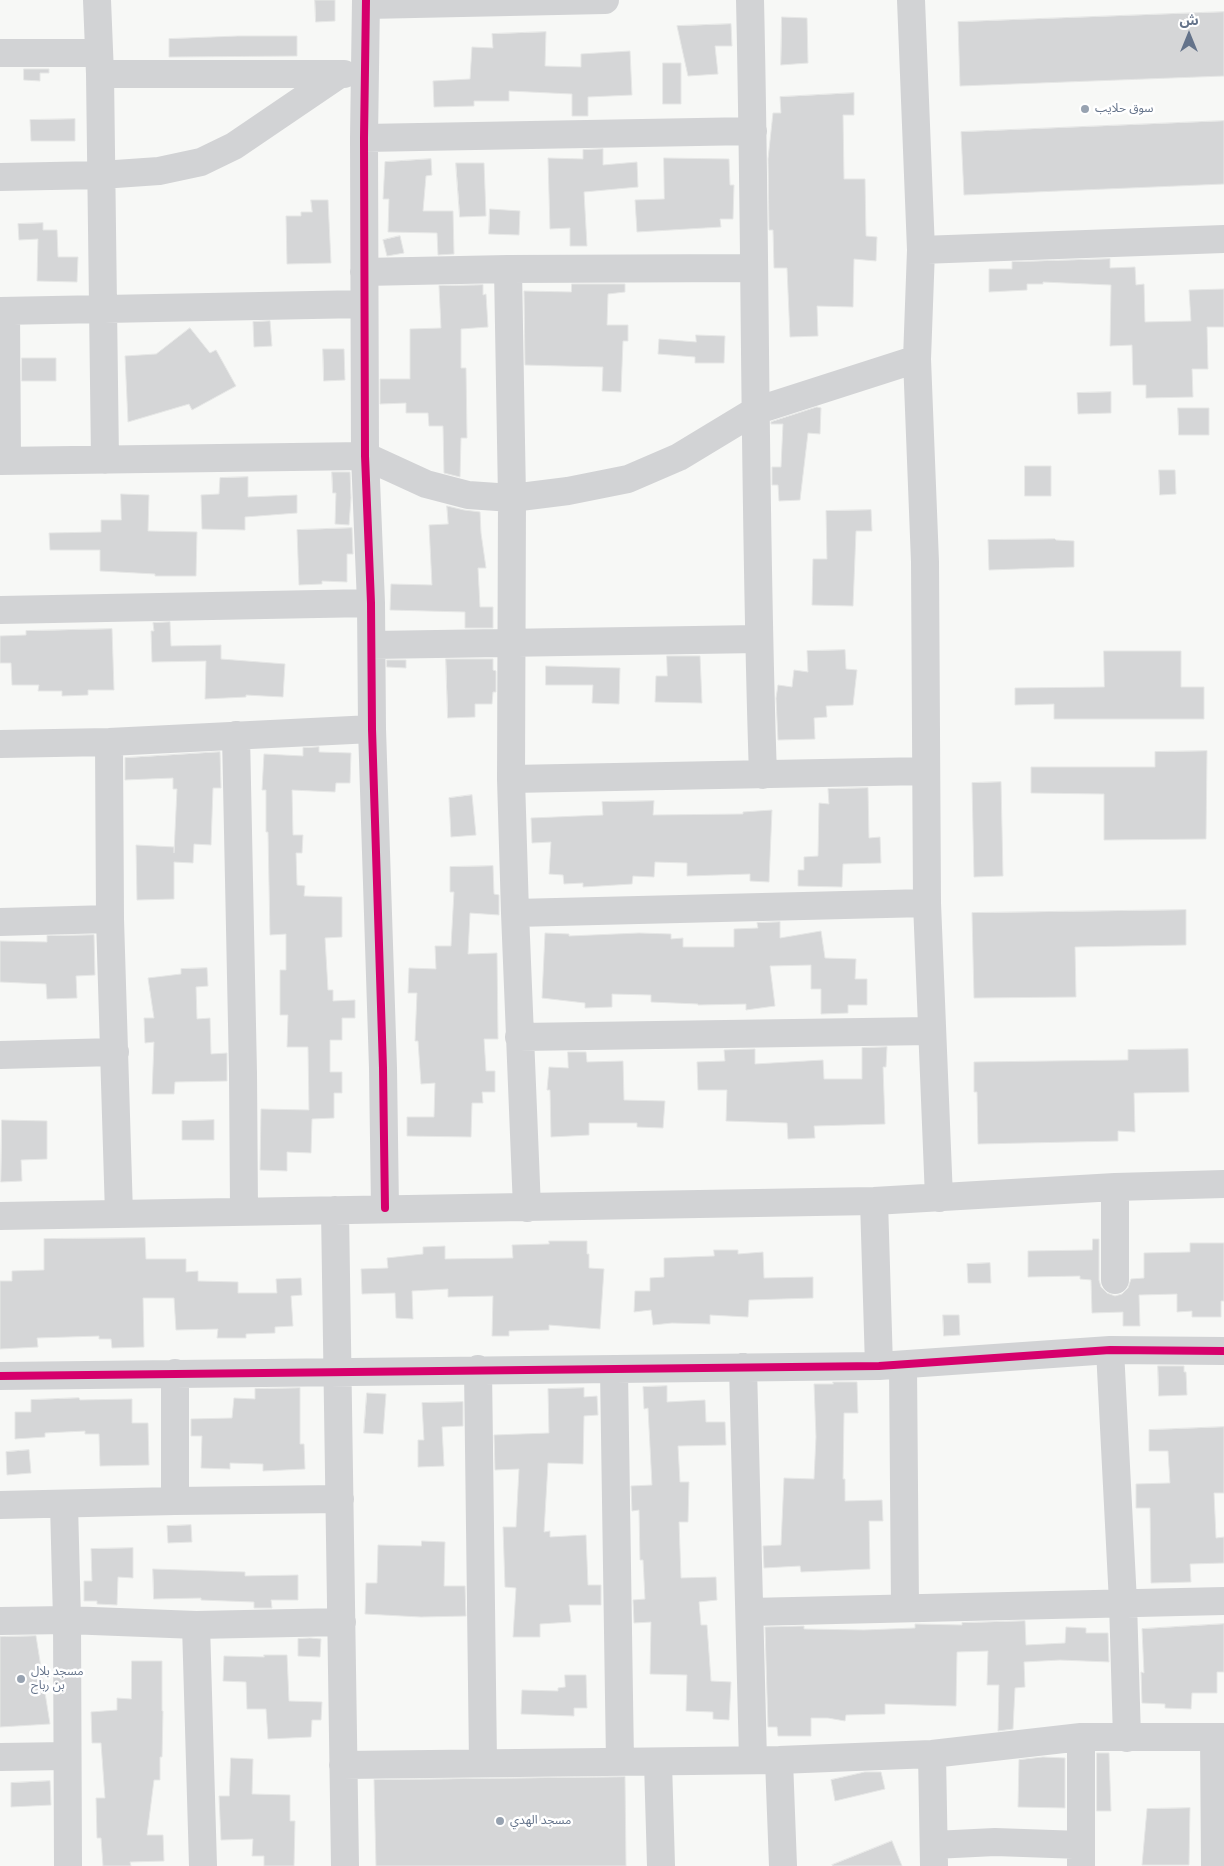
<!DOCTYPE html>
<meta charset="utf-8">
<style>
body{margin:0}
#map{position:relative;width:1224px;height:1866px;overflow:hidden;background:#f7f8f6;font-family:Poppins,"Noto Sans Arabic",sans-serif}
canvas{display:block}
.north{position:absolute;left:1164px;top:10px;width:50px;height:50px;-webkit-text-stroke:4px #fff;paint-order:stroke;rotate:0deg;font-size:14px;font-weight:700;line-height:20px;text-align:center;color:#64738a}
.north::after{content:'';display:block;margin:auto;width:18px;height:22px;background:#64738a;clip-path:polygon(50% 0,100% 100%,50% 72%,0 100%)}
</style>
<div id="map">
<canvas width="1224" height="1866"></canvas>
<div class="north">ش</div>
</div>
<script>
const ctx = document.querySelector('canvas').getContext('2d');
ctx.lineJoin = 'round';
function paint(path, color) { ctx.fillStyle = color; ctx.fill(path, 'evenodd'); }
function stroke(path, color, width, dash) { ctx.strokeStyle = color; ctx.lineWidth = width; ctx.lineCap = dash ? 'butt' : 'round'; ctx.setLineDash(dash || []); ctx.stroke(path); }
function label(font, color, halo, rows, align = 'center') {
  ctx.font = font + ' Poppins,"Noto Sans Arabic",sans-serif'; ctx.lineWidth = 5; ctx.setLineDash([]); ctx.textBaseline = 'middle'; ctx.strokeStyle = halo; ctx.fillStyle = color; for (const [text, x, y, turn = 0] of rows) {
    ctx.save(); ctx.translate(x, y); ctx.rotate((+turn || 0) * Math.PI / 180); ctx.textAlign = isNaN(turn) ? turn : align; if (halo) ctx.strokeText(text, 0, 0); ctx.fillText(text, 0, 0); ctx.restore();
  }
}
const building = new Path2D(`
 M315,0h20v21l-19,1z
 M1224,12v64l-264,10 -2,-64z
 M782,17l25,1 1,45 -27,2z
 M731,24l1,22h-17l3,28 -30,2 -11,-50z
 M546,32l-1,34 36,1v-13l49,-3 2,44 -44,2v19h-16v-22l-63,-3v10h-35v5l-40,1 -1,-26 37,-2 2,-32 21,1 -1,-14z
 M238,36h59v20l-128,1v-18z
 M663,63h18v41h-18z
 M24,69h25v4h-9v8l-16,-1z
 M854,93v22h-11l1,64h21l1,57 11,1 -1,24 -22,-2 -1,48 -36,-1 1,30 -28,1 -3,-69h-13l-1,-38h-4l-1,-71 5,-46h8l-1,-16z
 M75,119v22h-44l-1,-21z
 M1224,121v63l-260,11 -3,-63z
 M603,149v16l34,-3 1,25 -54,5 3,54h-17v-18l-20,1 -2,-71 35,1v-9z
 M664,158l65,1 1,26h4l-1,34h-13l1,8 -84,5 -2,-32 29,-1z
 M431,159l1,16 -6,1 -3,35h30l1,43 -16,1 -1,-22 -49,-1 1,-33h-6l2,-37z
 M456,163h28l2,53 -26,1z
 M311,200h17l3,63 -44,1 -1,-48h15v-4h11z
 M490,209l30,2 -1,24 -30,-1z
 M43,223v7h14l1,27h20l-1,25 -40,-1 1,-42 -19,1 -1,-16z
 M400,236l4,17 -17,3 -4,-16z
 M1110,259v9l25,-1 1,18 8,-1 1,38 46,-1 -2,-31 35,-1v38h-17l1,42h-16l1,28 -47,1v-13h-13l-1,-40 -22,1 1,-61 -68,-3v2h-16v6l-38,2v-23h23v-7z
 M572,284h53v8l-17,2 -1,31h21v16h-5l-2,51 -19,-1 1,-24 -78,-2 -1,-74 47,1z
 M483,285v10l3,-1 2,33 -27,2v39h5l1,70h-6l-1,39 -16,-4 -1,-47h-14l-1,-13h-22v-10l-26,1v-25h30v-50l31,-1 -2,-42z
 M270,321l2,25 -18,1 -1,-25z
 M190,328l20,25 6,-3 20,36 -44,24 -3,-6 -61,18 -3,-66 31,-2z
 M696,335l29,1 -1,27h-29v-6l-37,-3 1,-15 37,3z
 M323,349h21l1,31 -21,1z
 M22,358h34v23h-34z
 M1111,392v21l-33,1 -1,-21z
 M817,407l4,1 -1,26 -12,-1 -8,67 -21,1 -1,-16h-6v-18h9l2,-43h-12v-2z
 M1178,408h31v27h-30z
 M1025,466h26v30h-26z
 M1159,470h16l1,24 -16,1z
 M332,472h18l1,26 -2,27 -14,-1 1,-31h-3z
 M248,477v20l49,-2v18l-52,4v13l-43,-1 -1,-34 18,-1 1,-16z
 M121,494l28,1 -1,36 49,1 -1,44h-41v-2l-55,-3v-21h-50l-1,-17 52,-1v-12h20z
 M447,506l17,4 16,2 1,21 5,35h-8l2,39h13v21h-28v-16l-75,-2 1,-26 41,1 -3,-60 19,-1z
 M871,510l1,21h-16l-3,75 -41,-1 1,-46h14l-1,-48z
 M352,528l1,26h-6v28l-25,-1v3l-23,1 -2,-55z
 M1055,539l1,1 18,1v26l-85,3 -1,-30z
 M170,622l1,24 50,-1v14l64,5 -2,33 -37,-2v2l-41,2 1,-38 -54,1 -1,-31h3l-1,-8z
 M112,629l2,61h-26v5l-26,1v-5h-24l1,-6h-27l-1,-22h-11v-27l26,-1v-4z
 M845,650l1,19 11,1 -4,35 -27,1 1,11 -13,1 1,21 -37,1 -2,-42 2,-13 14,2 2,-17 14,2 -1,-21z
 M1104,651h77v36h23v32h-150v-15l-39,1v-17l89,-1z
 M667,656h33l2,47 -47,-1 1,-26h11z
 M446,659h47v11l3,1v21h-3l-1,12h-17v13l-27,1z
 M387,660h19v8l-19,-1z
 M546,666l74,2 -1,36 -27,-1 1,-18h-47z
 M319,747v5l32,1 -1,30h-14l-1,9 -43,-2 1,45h10l-1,18h-6l1,32 8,1 -1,10 38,1v40l-17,1 3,52h5v11l22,-1v18h-13v22h-12v32h12v21h-8v25l-22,1 -1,34 -24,-1v19l-27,-1 1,-61 48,1 -1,-63h-21l1,-32h-8v-45h6v-36l-16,1 -2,-103h-2v-42h-4l2,-36 39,2v-8z
 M1207,751l-1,88 -102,1v-46l-73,-1v-26h124v-15z
 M220,752l1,36h-8l-2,57 -17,-1 -1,19 -19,-1v37l-37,1 -1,-55 38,2v6l3,-64h-4v-11l-48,2v-22z
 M1001,782l2,94 -29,1 -2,-94z
 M868,788l1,50 11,-1 1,26 -38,1 -1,23 -44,-1v-16h6v-13l14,-1 1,-53 10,1 -1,-15z
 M472,795l4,40 -25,2 -2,-39z
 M654,801l-1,14 90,-1v-2l29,-2 -3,72 -19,-1v-7l-63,2v-13l-32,-1 -1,15 -21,-1 -1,8 -49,3v-4l-19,1 -1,-9 -14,-1 2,-32 -19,1 -1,-25 72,-3 -1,-13z
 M493,866l1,28 5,1v20l-29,-2 -2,41 29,-1 1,86h-14l2,32h9v21h-13l1,11h-11l-1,34 -64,-1v-19h27l1,-34 -14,1 -3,-43h-3l2,-48h-9l1,-25 27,1 -1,-23h16l3,-54h-4v-25z
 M1186,910v35l-111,2 1,50 -102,1 -2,-85z
 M780,922v16l41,-7 4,27 31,1 -1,20h12v26h-19v8l-27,1v-25h-10v-24l-41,1 5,40 -29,4v-6l-48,1v-1l-47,-2v-7l-39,-1v13l-27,1v-5l-43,-5 3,-65 24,1v2l70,-3 32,1v5l12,-1v9h51v-18l24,-1 -1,-5z
 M94,935l1,40 -19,1 1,22 -30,1 -1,-15 -46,-2v-41l47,1v-6z
 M207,968l1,18 -12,1 1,32 13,-1 1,36 16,-1v28l-52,1 -1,12h-22l2,-52 -9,1 -1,-25h10l-6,-40 33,-4v-5z
 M887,1047l-1,20h-3l2,57 -71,2 1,12 -27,1 -1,-16 -61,-2 1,-31h-29l-1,-28 28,-1 -1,-11 31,-1v15l68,-4 1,19h38v-31z
 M1188,1049l1,43 -55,1 1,39 -17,-1v10l-140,3 -1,-52h-3v-30l154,-2v-10z
 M568,1052h18l1,10 36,-1 1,39 41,1 -2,27 -26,-1v-4h-48v12l-38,2 -1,-47h-3l2,-23 19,1z
 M2,1120l45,1v38l-26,1 1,21 -21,1z
 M214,1120v20h-32v-19z
 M145,1238l1,21h40v13l12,-1v10l40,1v11h39l-1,-14 25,-1 1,17 -11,1 2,30 -18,1v6l-29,1v4h-29l1,-9 -42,1 -2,-32h-31l1,49 -32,1 -1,-9h-12v-3l-62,2 1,9 -38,2v-68h12v-10l32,-1v-31z
 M1093,1239h6v41l2,7 6,6 8,3 7,-2 6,-6 3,-9 13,-1v-25l46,-1v-9h34v58h-3v16h-29v-6l-15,1v-18l-38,1 1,31h-17v-14l-31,1 -1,-33 -11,-1v-3l-52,1v-26l64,-1z
 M549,1241h38v13h2v14l15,1 -4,60 -51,-4v5l-40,1v5h-17l1,-40 -45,1v-8l-36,2 1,28 -17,-1 -1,-25 -33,1 -1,-25 27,-1 -1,-10 36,-4v-7l22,-1v13l68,-1 -1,-13 37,-1z
 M714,1250h24v4l25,-2 1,26 49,-1v21l-64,2 -1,17 -38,-2v9l-38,-1 -19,2 -2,-15 -17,2 1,-21h15v-13l14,-1v-19l50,-2z
 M990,1263l1,20h-23l-1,-19z
 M943,1315h16l1,20 -16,1z
 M1158,1366h26v6h2l1,23 -28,1z
 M833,1382h24l1,31h-14l-1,66h2v22l37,-1 1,21h-14l1,48 -69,3 -1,-6 -36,2 -1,-22 18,-1 3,-67 30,1 2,-42 -2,-53h19z
 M667,1386v16l38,-2 1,22h19l1,23 -48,1 2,36h9l-1,40h-9l2,56 35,-1 1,23 -18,2 2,23h6l4,56 20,1 -2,38 -16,-1v-7l-27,-1 1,-36 -37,-1 1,-52 -17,1 -1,-23 12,-1 -2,-39h-3l-1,-50 -7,1 -1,-25 21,-1 -4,-77 -4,1 -1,-22z
 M300,1388v56h4l1,25 -42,2v-7l-33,-1v6l-29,-1 1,-32h-11v-17l41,-1 2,-20 21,1v-10z
 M584,1388v9l13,-1 1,19 -14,1 -1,48 -35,-1 -4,69 6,-1v6l36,-2 2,50h13v20h-32l2,17 -31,2v13h-27l3,-49 -11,-1 -2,-60h13l3,-58 -24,1 -1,-35 55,-2 -1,-44z
 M367,1393l19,1 -3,40 -19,-1z
 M79,1398l1,2 52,-1v24h16l1,42 -49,1 -1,-32h-14v-3l-40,2v4l-30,2v-27h16v-12z
 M463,1402v24l-21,1 2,39 -26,1v-27h6l-2,-37z
 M1224,1427v66h-10l2,45 8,-1v26l-34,1 1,18 -40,1 -1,-75h-14v-24l34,-1 -2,-32h-19v-21z
 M29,1450l2,23 -24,2 -1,-23z
 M191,1525l1,17 -24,1 -1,-17z
 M422,1541l23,1 -1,44h21l1,30 -45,1 -56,-3 1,-31h11l1,-38 43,1z
 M133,1548v30l-15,-1 -1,28 -20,-1v-3h-13v-20h8l-1,-32z
 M153,1569l92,3v4l53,-1v25h-27l1,8h-18v-6l-53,-2v-2l-47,1z
 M1025,1621l1,24 39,-2 1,-16 20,1v5h22l1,29 -49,-2 -36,2 1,25 -10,1 -2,41 -15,2 1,-46h-12l1,-34 -31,1 -1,54 -71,-2v10l-39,1 -1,6 -17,-3h-17v18h-33l-1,-9h-9l-3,-100 39,-1v3l60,1 51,-2v-4l47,1v-2z
 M1224,1624v48h-7v21h-25l-1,16 -26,-1v-4l-23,-1 -1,-31 3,1 -2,-44z
 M36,1636l14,88 -50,3v-90z
 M310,1638l11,1 -1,18 -22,-1v-17z
 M264,1655h23l2,46 33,1 -1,18h-9l-1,17 -43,2 -2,-30h-19l-1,-27 -23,-1 1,-25 40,1z
 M132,1661h30v50h1l-1,46h-2v23h-6l-7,55h16l1,26 -34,1 1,4h-28l-2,-28h-4l-1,-40h9l-4,-55h-9l-1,-31 26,-2v-12l14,1z
 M565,1675h21l1,33h-13v8l-53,-2 1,-24 36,1v-3l7,-1z
 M1097,1753h12l2,58h-14z
 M1043,1757l22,1v50l-47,-1 1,-47z
 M231,1758l22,1 -1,35 38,1v26h5l-1,45h-30v-10h-12l1,-17 -32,1 -2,-44h10z
 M865,1772h16l4,17 -50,12 -4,-21z
 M625,1777l1,89h-250l-2,-86z
 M50,1781l1,24 -40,2v-24z
 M1190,1808l-1,57h-47l5,-56z
 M892,1841l10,25h-69l-1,-1z`);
paint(building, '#d5d6d7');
stroke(building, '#e6e7e6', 1);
stroke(new Path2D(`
 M97,0l3,74 5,386
 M366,0l-2,138 1,318 6,147 1,126 11,339 2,140
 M750,0c6,258 4,517 13,775
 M911,0l10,250 -4,109 8,203 2,341 12,295
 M367,5l238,-5
 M0,53h99
 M100,74h244
 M364,138l389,-7
 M0,177l101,-2 58,-4 42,-9 33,-16 106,-72
 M921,250l303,-11
 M508,269l4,229 -1,281 4,134 12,295
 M364,272l144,-3 245,-1
 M0,311l364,-7
 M6,311l1,150
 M0,461l365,-5 61,28 42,11 44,3 56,-7 60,-12 51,-22 76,-46 162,-52
 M0,610l371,-7
 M372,645l387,-6
 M236,735l7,338 1,137
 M109,742l1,177 9,295
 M0,744l109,-2 263,-13
 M511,779l415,-8
 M515,913l412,-10
 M0,922l110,-3
 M519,1037l412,-6
 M0,1055l115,-3
 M1115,1187v93
 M874,1201l5,165
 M335,1210l10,656
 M0,1216l874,-15 241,-14 109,-3
 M1110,1350l13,252 4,136
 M903,1365l2,243
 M743,1367l10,393
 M478,1369l5,394
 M614,1370l6,392
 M175,1373v128
 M0,1376l879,-10 231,-16 114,1
 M64,1504l3,116 1,246
 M0,1505l175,-4 165,-2
 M750,1612l474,-11
 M0,1621l67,-1 129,5 146,-3
 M196,1625l7,241
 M1214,1737l1,129
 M932,1754l2,112
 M0,1757l67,-1
 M779,1760l4,106
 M658,1762l3,104
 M343,1765l436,-5 153,-6 149,-17h143
 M934,1845l61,-3 86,3
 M1081,1866v-129`), '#d2d3d5', 28);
stroke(new Path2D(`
 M366,0l-2,138 1,318 6,147 1,126 11,339 2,140
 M0,1376l879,-10 231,-16 114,1`), '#d6006c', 8);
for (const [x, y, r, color] of [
 [1085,109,5,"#97a2b0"],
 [21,1679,5,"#97a2b0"],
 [500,1821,5,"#97a2b0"]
]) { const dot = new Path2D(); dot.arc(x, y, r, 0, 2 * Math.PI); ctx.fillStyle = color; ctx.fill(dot); stroke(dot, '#fff', 2); }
label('12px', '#64738a', '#fff', [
 ["سوق حلايب",1095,109],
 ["مسجد بلال",31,1672],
 ["بن رباح",31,1686],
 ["مسجد الهدي",510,1821]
], 'left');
</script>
